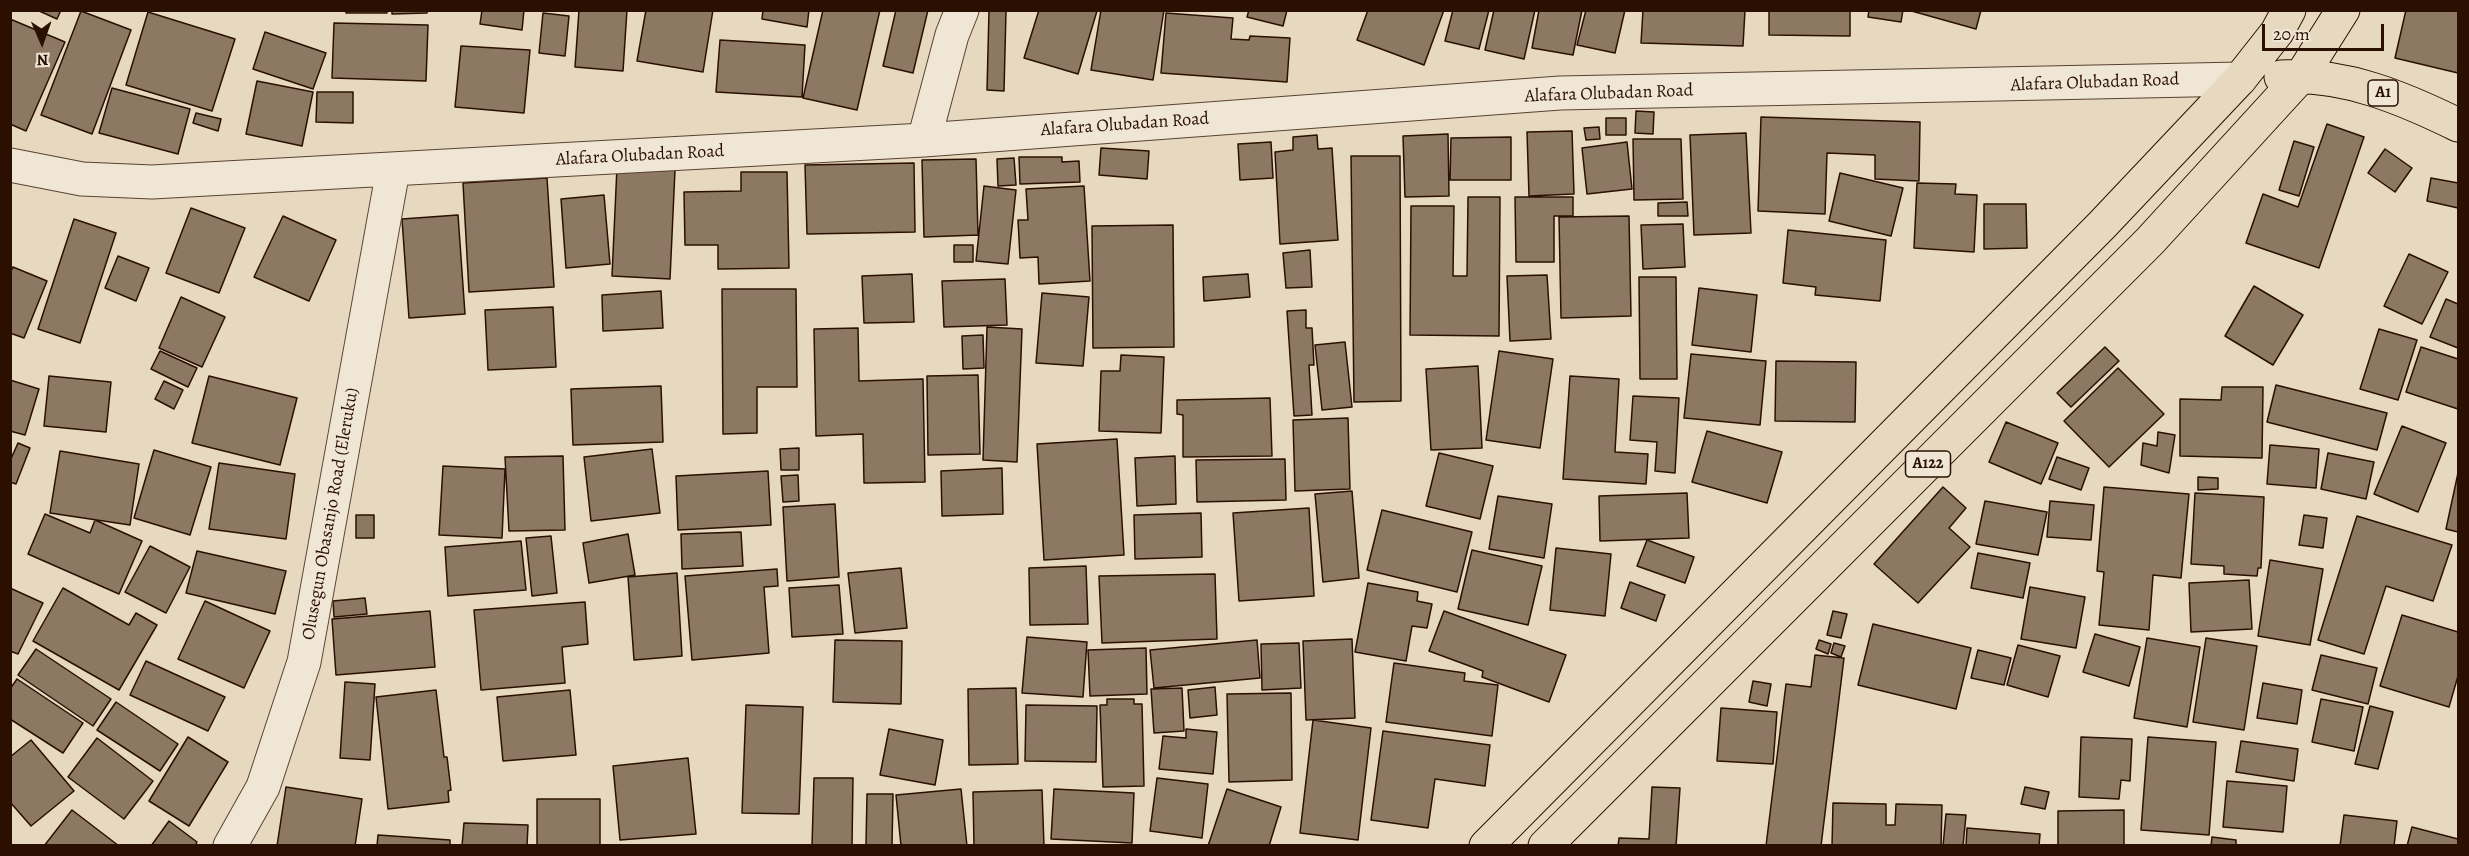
<!DOCTYPE html>
<style>
body{margin:0}
#map{position:relative;width:2469px;height:856px;overflow:hidden;background:#e7d8c0;font-family:Alegreya,serif}
canvas{display:block}
.frame{position:absolute;inset:0;border:12px solid #2b1001;pointer-events:none}
.north{position:absolute;left:12px;top:12px;width:60px;height:60px;-webkit-text-stroke:4px #efe6d6;paint-order:stroke;rotate:178deg;font-size:16px;font-weight:700;line-height:24px;text-align:center;color:#2b1001}
.north::after{content:'';display:block;margin:auto;width:21px;height:27px;background:#2b1001;clip-path:polygon(50% 0,100% 100%,50% 72%,0 100%)}
.scale{position:absolute;left:2262px;top:24px;width:122px;height:27px;box-sizing:border-box;border:3px solid #2b1001;border-top:0;padding-left:8px;font-size:18px;line-height:21px;white-space:nowrap;color:#2b1001;-webkit-text-stroke:4px #efe6d6;paint-order:stroke}
</style>
<div id="map">
<canvas width="2469" height="856"></canvas>
<div class="frame"></div>
<div class="north">N</div>
<div class="scale">20 m</div>
</div>
<script>
const ctx = document.querySelector('canvas').getContext('2d');
ctx.lineJoin = 'round';
function paint(path, color) { ctx.fillStyle = color; ctx.fill(path, 'evenodd'); }
function stroke(path, color, width, dash) { ctx.strokeStyle = color; ctx.lineWidth = width; ctx.lineCap = dash ? 'butt' : 'round'; ctx.setLineDash(dash || []); ctx.stroke(path); }
function label(font, color, halo, rows, align = 'center') {
  ctx.font = font + ' Alegreya,serif'; ctx.lineWidth = 4.5; ctx.setLineDash([]); ctx.textBaseline = 'middle'; ctx.strokeStyle = halo; ctx.fillStyle = color; for (const [text, x, y, turn = 0] of rows) {
    ctx.save(); ctx.translate(x, y); ctx.rotate((+turn || 0) * Math.PI / 180); ctx.textAlign = isNaN(turn) ? turn : align; if (halo) ctx.strokeText(text, 0, 0); ctx.fillText(text, 0, 0); ctx.restore();
  }
}
const building = new Path2D(`
 M37,10h24l-4,9z
 M346,10h41v3h-41z
 M392,10h35v3l-35,1z
 M482,10h42l-2,20 -42,-6z
 M579,10h48l-4,61 -48,-4z
 M646,10h67l-10,62 -66,-11z
 M763,10h46l-2,17 -45,-8z
 M823,10h57l-23,100 -54,-12z
 M896,10h32l-15,63 -30,-7z
 M1039,10l58,1 -19,63 -54,-16z
 M1101,10h63l-11,70 -62,-10z
 M1249,10h38l-4,16 -36,-9z
 M1368,10h76l-20,55 -67,-25z
 M1453,10h36l-10,39 -34,-8z
 M1494,10h41l-11,49 -39,-9z
 M1539,10h43l-9,45 -41,-7z
 M1586,10h39l-10,43 -38,-8z
 M1643,10h102l-2,36 -102,-3z
 M1769,10h81v26l-81,-1z
 M1869,10h34l-2,12 -33,-5z
 M1908,10h73l-5,19z
 M2406,10h52v63l-63,-15z
 M81,11l50,19 -39,104 -51,-19z
 M989,11h17l-2,80 -17,-1z
 M148,12l87,27 -23,72 -86,-26z
 M543,13l26,3 -4,40 -26,-3z
 M1166,13l67,5 -2,21 18,1 1,-4 40,2 -3,44 -126,-9z
 M10,19l55,23 -39,89 -16,-7z
 M334,23l94,2 -2,56 -94,-3z
 M265,32l61,21 -13,36 -60,-20z
 M720,40l85,5 -3,52 -86,-5z
 M461,46l69,4 -6,63 -69,-6z
 M257,81l56,11 -11,54 -56,-12z
 M112,88l78,21 -12,45 -79,-21z
 M317,92h36v31l-37,-1z
 M1636,111l18,1 -1,22 -18,-1z
 M196,113l25,6 -3,12 -25,-8z
 M1761,117l159,5 -1,59 -44,-2v-24l-48,-2 -2,61 -67,-3z
 M1606,118h20v17h-20z
 M2327,124l37,13 -45,131 -73,-25 17,-49 35,13z
 M1599,127l1,12 -14,1 -2,-12z
 M1572,131l2,63 -45,2 -2,-64z
 M1746,133l5,100 -57,2 -4,-100z
 M1448,134l1,62 -44,1 -2,-61z
 M1317,135l1,14 14,-1 6,92 -58,4 -5,-92 18,-2v-13z
 M1511,137v43h-61l1,-42z
 M1633,139h48l2,60 -49,1z
 M2294,141l20,6 -15,49 -20,-6z
 M1271,142l2,36 -33,2 -2,-36z
 M1627,142l5,47 -45,5 -5,-46z
 M1101,148l48,3 -2,28 -48,-4z
 M2385,149l27,19 -17,24 -27,-19z
 M1351,156h49l1,245 -47,1z
 M1019,157h43v5l17,-1 1,21 -60,2z
 M1014,158l2,27 -18,1 -1,-27z
 M976,159l2,76 -54,2 -2,-77z
 M914,163l1,69 -108,2 -2,-69z
 M617,167l58,3 -5,109 -58,-3z
 M741,172h46l2,96 -71,1v-24h-33l-1,-53 57,-1z
 M1840,173l63,15 -12,48 -62,-15z
 M547,178l7,109 -85,5 -6,-109z
 M2431,178l27,5v25l-31,-7z
 M1917,183l39,1 -1,10 22,1 -3,57 -60,-4z
 M984,186l32,4 -8,74 -32,-3z
 M1084,186l6,95 -51,3 -1,-27 -18,1 -2,-38h10l-2,-31z
 M604,195l6,69 -44,4 -5,-69z
 M1468,197h32l-1,139 -89,-1 1,-129h43l-1,70h14z
 M1515,197h58v19h-19v46h-38z
 M1687,202l1,14h-30v-13z
 M1984,204h42l1,44 -43,1z
 M191,208l54,20 -26,65 -53,-20z
 M458,215l7,99 -56,4 -7,-99z
 M283,216l53,24 -27,61 -55,-24z
 M1629,216l2,100 -70,2 -2,-101z
 M74,219l42,14 -36,110 -42,-14z
 M1683,224l2,43 -42,2 -2,-44z
 M1173,225l1,122 -81,1 -1,-122z
 M1788,230l98,10 -6,61 -65,-6 1,-8 -33,-4z
 M954,245h19v17h-19z
 M1310,250l2,37 -26,1 -3,-35z
 M2409,254l39,18 -26,52 -38,-18z
 M118,256l31,12 -13,33 -31,-13z
 M13,267l34,14 -23,57 -14,-5v-61z
 M912,274l2,48 -50,1 -2,-47z
 M1248,274l2,23 -46,4 -1,-24z
 M1547,275l4,64 -41,2 -3,-65z
 M1639,277h37l1,102h-37z
 M1005,279l2,46 -63,2 -2,-46z
 M2254,286l49,29 -30,50 -48,-29z
 M1699,288l58,7 -6,57 -59,-7z
 M722,289h74l1,98h-40v46l-34,1z
 M661,291l2,37 -60,3 -1,-36z
 M1042,293l47,4 -6,69 -47,-3z
 M181,297l44,20 -23,50 -43,-19z
 M2446,299l12,5v44l-28,-11z
 M553,307l3,60 -68,3 -3,-60z
 M1306,310v18h6l2,37h-5l3,50 -18,1 -7,-105z
 M987,327l35,2 -5,133 -34,-2z
 M858,328l1,53 64,-2 2,103 -61,1 -1,-49 -47,2 -2,-107z
 M2379,329l38,11 -19,60 -38,-11z
 M983,335l1,33 -21,1 -1,-33z
 M1345,342l7,65 -30,3 -7,-65z
 M2105,347l14,14 -48,46 -14,-14z
 M2421,347l37,12v50l-52,-17z
 M160,351l37,17 -9,19 -37,-18z
 M1499,351l54,8 -13,89 -54,-8z
 M1691,354l75,7 -6,64 -76,-7z
 M1121,355l43,2 -3,76 -62,-2 2,-60h19z
 M1776,361l80,1 -1,60 -80,-1z
 M1478,366l4,82 -51,2 -5,-81z
 M2118,368l46,46 -55,53 -45,-46z
 M978,375l2,79 -52,1 -1,-79z
 M49,376l62,6 -5,50 -62,-6z
 M209,376l88,22 -17,67 -88,-22z
 M1570,376l49,3 -4,73 33,2 -2,30 -83,-5z
 M10,380l29,9 -14,46 -15,-4z
 M164,381l19,9 -9,19 -19,-10z
 M2276,385l111,28 -10,37 -110,-28z
 M661,386l2,56 -90,3 -2,-56z
 M2222,387h41l-1,71 -82,-2v-57l41,1z
 M1633,396l46,2 -4,75 -20,-2 2,-29 -27,-2z
 M1270,398l2,58 -89,1v-42l-6,-1v-14z
 M1348,418l2,71 -55,2 -2,-71z
 M2006,422l52,21 -17,41 -52,-22z
 M2402,426l44,17 -28,69 -44,-18z
 M1707,431l75,21 -15,51 -75,-21z
 M2158,432l17,3 -6,38 -28,-8 2,-22 14,3z
 M1117,439l7,116 -80,5 -7,-116z
 M18,443l12,5 -14,36 -6,-2v-21z
 M2270,445l49,4 -3,39 -49,-4z
 M799,448v22h-18l-1,-21z
 M652,449l8,64 -69,8 -7,-64z
 M154,450l57,17 -21,68 -56,-17z
 M60,451l79,13 -9,61 -80,-12z
 M1439,453l54,13 -13,53 -54,-13z
 M2328,453l46,9 -8,37 -45,-10z
 M563,456l2,74 -56,1 -4,-74z
 M1175,456l1,48 -39,2 -2,-48z
 M2057,457l32,11 -8,22 -32,-11z
 M1285,459l1,41 -89,2 -1,-42z
 M219,463l76,11 -9,65 -77,-10z
 M443,466l62,3 -3,69 -63,-3z
 M1002,468l1,46 -61,2 -1,-45z
 M768,471l3,54 -93,5 -2,-54z
 M2458,473v59l-12,-3z
 M798,475l1,26 -16,1 -2,-26z
 M2198,477l20,1v11l-20,1z
 M1943,487l23,21 -17,20 21,19 -52,56 -44,-39z
 M2104,487l85,7 -8,84 -28,-3 -4,55 -50,-5 5,-53 -7,-1z
 M1352,491l7,87 -36,4 -8,-88z
 M1687,493l2,45 -89,3 -1,-45z
 M2195,493l69,4 -3,71h-3l-1,8 -33,-2v-8l-33,-2z
 M1498,496l54,8 -8,54 -55,-9z
 M1985,501l62,11 -9,43 -62,-11z
 M2050,501l44,4 -3,35 -44,-3z
 M835,504l4,73 -52,4 -4,-74z
 M1309,508l5,88 -75,5 -6,-88z
 M1382,510l90,22 -15,60 -90,-22z
 M1201,513l1,44 -67,2 -1,-44z
 M45,514l45,19 5,-13 47,21 -23,53 -91,-40z
 M356,515h18v23h-18z
 M2304,515l23,3 -4,30 -24,-3z
 M2357,516l95,29 -19,56 -47,-15 -22,68 -46,-14z
 M741,532l2,34 -61,3 -1,-35z
 M628,534l7,41 -46,8 -6,-40z
 M551,536l6,57 -25,3 -6,-58z
 M1647,540l47,17 -9,26 -48,-17z
 M521,541l5,49 -78,6 -3,-49z
 M150,546l40,21 -24,46 -41,-21z
 M1556,548l55,6 -6,62 -55,-6z
 M1472,550l70,16 -14,59 -70,-16z
 M197,551l89,20 -11,43 -89,-21z
 M1978,553l52,10 -7,35 -52,-10z
 M2270,560l53,9 -13,76 -52,-9z
 M1086,566l2,58 -58,1 -1,-57z
 M901,568l6,60 -52,5 -7,-60z
 M777,569l1,17 -14,1 5,66 -77,7 -7,-84z
 M677,573l5,83 -48,4 -6,-83z
 M1215,574l2,65 -115,4 -3,-67z
 M2249,580l3,49 -61,3 -2,-49z
 M1630,582l35,13 -9,26 -35,-13z
 M1368,583l50,9 -1,9 15,3 -5,24 -15,-2 -6,35 -51,-9z
 M839,585l4,49 -51,3 -3,-49z
 M2030,587l55,10 -9,51 -55,-9z
 M10,588l33,15 -25,51 -8,-3z
 M63,588l66,37 7,-12 21,12 -38,65 -86,-49z
 M365,598l2,16 -33,3 -1,-16z
 M205,601l65,30 -26,57 -66,-29z
 M585,602l3,42 -26,3 3,36 -84,7 -7,-80z
 M430,611l5,56 -99,8 -4,-56z
 M1444,611l122,44 -17,47 -67,-25 1,-6 -54,-20z
 M1833,611l14,3 -6,24 -14,-3z
 M2402,615l56,17v44l-9,31 -69,-21z
 M1873,624l98,24 -15,61 -98,-24z
 M2095,634l45,13 -11,39 -46,-14z
 M1027,637l60,5 -4,55 -61,-4z
 M2147,638l53,9 -13,80 -53,-9z
 M2206,638l51,8 -13,84 -51,-8z
 M1352,639l3,79 -49,2 -3,-79z
 M835,640l67,1 -1,63 -68,-2z
 M1257,640l3,38 -106,10 -4,-38z
 M1819,640l12,4 -3,10 -12,-5z
 M1299,643l2,45 -39,2 -1,-46z
 M1834,643l11,3 -4,11 -10,-4z
 M2018,645l42,11 -12,41 -41,-12z
 M1146,648l1,46 -57,2 -2,-46z
 M36,649l75,50 -18,27 -75,-51z
 M1978,650l33,8 -7,27 -33,-7z
 M1815,655l29,3 -23,188h-55l20,-162 25,3z
 M2321,655l56,13 -9,36 -56,-14z
 M146,661l79,36 -17,34 -78,-36z
 M1394,663l71,10 -1,8 34,4 -6,51 -106,-14z
 M17,679l66,44 -20,30 -53,-34v-30z
 M1753,681l18,3 -4,22 -18,-4z
 M345,682l30,2 -5,76 -30,-2z
 M2263,683l39,7 -5,34 -40,-6z
 M1215,687l2,28 -27,3 -2,-28z
 M1016,688l2,76 -49,1 -1,-76z
 M1182,688l2,43 -30,2 -3,-44z
 M436,690l8,67h3l4,33 -3,1 1,11 -61,7 -12,-112z
 M570,690l6,65 -73,6 -6,-64z
 M1291,693l1,87 -63,2 -2,-88z
 M1107,699h27v5h8l2,82 -41,1 -3,-82h7z
 M2321,699l42,8 -9,44 -42,-9z
 M116,702l62,42 -18,27 -63,-41z
 M746,705l57,2 -4,107 -57,-1z
 M1026,705l71,1 -1,56 -71,-1z
 M2370,706l23,6 -15,57 -23,-5z
 M1721,708l56,4 -4,52 -56,-3z
 M1313,720l58,8 -13,112 -58,-7z
 M889,729l54,11 -8,45 -55,-10z
 M1186,729l31,3 -4,42 -54,-5 4,-33 23,2z
 M1383,731l107,14 -5,41 -50,-7 -7,49 -57,-8z
 M188,737l40,25 -39,64 -40,-25z
 M2081,737l51,2 -2,42 -9,-1 -2,19 -40,-2z
 M2148,737l68,5 -7,93 -68,-5z
 M97,738l56,43 -29,38 -56,-42z
 M31,740l43,51 -43,35 -21,-24v-45z
 M2241,741l57,8 -4,32 -58,-9z
 M688,758l8,76 -76,6 -7,-74z
 M814,778h39l-1,68h-40z
 M1157,778l51,6 -6,54 -52,-7z
 M2227,781l60,5 -4,46 -60,-5z
 M286,787l76,12 -7,47h-78z
 M1652,787l28,1 -4,58h-58l1,-8 30,1z
 M2025,787l24,5 -4,17 -24,-5z
 M961,789l6,57h-66l-5,-51z
 M1054,789l80,4 -2,50 -81,-4z
 M1227,789l54,18 -12,39h-61z
 M1042,790l2,56h-70l-1,-54z
 M867,794h26l-1,52 -26,-1z
 M537,799h63v47h-63z
 M1833,803l53,1v21h9l1,-21 46,1 -1,41h-109z
 M72,810l47,36h-75z
 M2124,810v36h-66v-35z
 M1946,814l20,1 -3,31h-20z
 M2344,815l53,6 -3,25h-54z
 M169,821l28,21 -2,4h-44z
 M464,823l64,2 -1,21h-65z
 M2412,827l46,12v7h-51z
 M1967,828l73,6 -1,12h-73z
 M378,835l72,5v6h-73z
 M2212,837l24,3v6h-25z`);
paint(building, '#8d7864');
stroke(building, '#2b1001', 1.5);
const minor = new Path2D(`
 M924,140l28,-105 10,-25
 M10,165l72,14 70,3 772,-42 636,-47 680,-14
 M230,846l33,-59 41,-125 89,-492`);
const highway = new Path2D(`
 M2281,77c63,-4 122,21 177,48
 M1486,846l616,-621 138,-146 37,-47 12,-22
 M1545,846l605,-605 152,-166 41,-65`);
stroke(minor, '#5a4231', 35);
stroke(highway, '#2b1001', 35);
stroke(minor, '#efe6d6', 33);
stroke(highway, '#e7d8c0', 33);
for (const [x, y, w] of [
 [2383,93,30],
 [1928,464,45]
]) { const box = new Path2D(); box.roundRect(x - w / 2, y - 13, w, 26, 4.5); ctx.fillStyle = '#efe6d6'; ctx.fill(box); stroke(box, '#2b1001', 1.5); }
label('bold 16px', '#2b1001', null, [
 ["A1",2383,93],
 ["A122",1928,464]
]);
label('18px', '#2b1001', '#efe6d6', [
 ["Alafara Olubadan Road",2095,83,-2],
 ["Alafara Olubadan Road",1609,94,-2],
 ["Alafara Olubadan Road",1125,125,-4],
 ["Alafara Olubadan Road",640,156,-3],
 ["Olusegun Obasanjo Road (Eleruku)",331,514,-80]
]);
</script>
